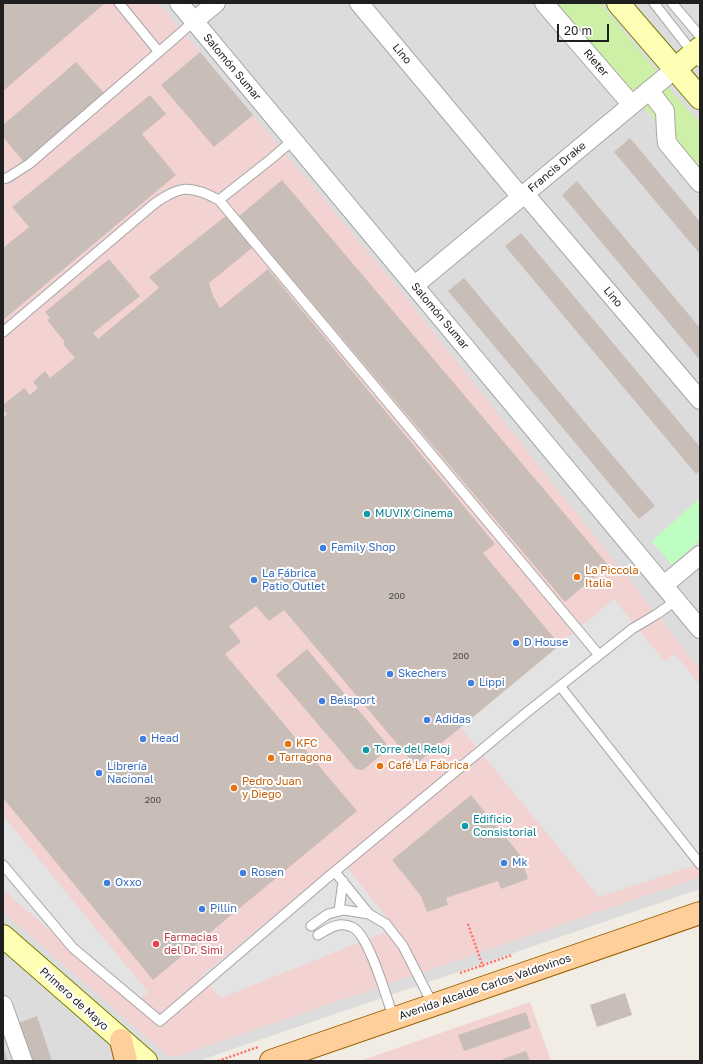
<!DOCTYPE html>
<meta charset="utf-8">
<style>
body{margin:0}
#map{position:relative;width:703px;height:1064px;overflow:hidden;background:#f1ece4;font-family:"Golos Text",sans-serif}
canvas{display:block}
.frame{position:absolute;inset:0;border:4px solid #1f1f1f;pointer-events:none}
.scale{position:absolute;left:557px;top:24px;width:52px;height:18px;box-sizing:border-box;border:2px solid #1f1f1f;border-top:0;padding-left:5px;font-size:12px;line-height:14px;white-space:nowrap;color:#1f1f1f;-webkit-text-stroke:3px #fff;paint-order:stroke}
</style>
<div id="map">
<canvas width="703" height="1064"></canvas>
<div class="frame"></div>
<div class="scale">20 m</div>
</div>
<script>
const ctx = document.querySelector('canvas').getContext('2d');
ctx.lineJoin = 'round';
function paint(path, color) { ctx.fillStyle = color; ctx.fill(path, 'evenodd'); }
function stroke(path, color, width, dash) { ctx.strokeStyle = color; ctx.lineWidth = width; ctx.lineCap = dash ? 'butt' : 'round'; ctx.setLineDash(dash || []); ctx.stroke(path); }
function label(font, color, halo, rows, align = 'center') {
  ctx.font = font + ' "Golos Text",sans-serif'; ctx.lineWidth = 4; ctx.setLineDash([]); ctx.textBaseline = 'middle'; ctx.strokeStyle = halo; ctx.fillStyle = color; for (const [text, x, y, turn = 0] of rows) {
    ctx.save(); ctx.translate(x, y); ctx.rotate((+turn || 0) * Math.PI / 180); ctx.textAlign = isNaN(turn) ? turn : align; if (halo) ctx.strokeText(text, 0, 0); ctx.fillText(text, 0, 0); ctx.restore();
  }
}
paint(new Path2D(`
 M3,3h697v886l-502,172h-195z`), '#dddcdc');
paint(new Path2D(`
 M3,3h156l240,286 301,380v208l-522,179h-10l-165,-144z
 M530,1002l21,59h-191z`), '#f3d2d2');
paint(new Path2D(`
 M552,3h48l58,70 -27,22z
 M660,78l40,46v48l-65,-75z`), '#cdefa6');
paint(new Path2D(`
 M700,498v42l-28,25 -20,-24z`), '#befec0');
paint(new Path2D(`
 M614,599l50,62 11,-7 25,31v178l-10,4 -91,30 -139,-170z
 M5,818l143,174 -15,13 -130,-116v-69z
 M342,861l53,67 -174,70 -20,-22z`), '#e3e3e3');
paint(new Path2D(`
 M3,3h102l-102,88z
 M200,52l53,63 -39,32 -53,-62z
 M76,62l28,31 -80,69 -21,-25v-12z
 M150,95l16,19 -24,20 34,41 -173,145v-72l26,-21 -17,-20z
 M630,138l70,84v32l-86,-102z
 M282,180l326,385 -43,37 -326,-386z
 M577,181l123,147v32l-138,-165z
 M227,215l25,33 -43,35 4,13 7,12 48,-39 227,275 -12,9 77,92 -145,120 -131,-155 -15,11 -13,-15 -27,20 12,16 -16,12 132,157 -204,169 -150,-182v-380l4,-4 -4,-5v-4l21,-17 6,7 8,-7 -5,-6 12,-11 5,7 25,-20 -12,-14 2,-2 -18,-22 3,-2 -5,-6 64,-53 31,37 -47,37 5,6 61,-51 -10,-11z
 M521,233l179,214v23l-4,4 -191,-228z
 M464,278l191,228 -16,13 -191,-228z
 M307,649l79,94 1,7 -24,20 -7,-1 -80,-94z
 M471,795l50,61 7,23 -27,10 -3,-8 -52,17 2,7 -21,7 -6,-16 -29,-36z
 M625,993l7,22 -35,12 -7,-22z
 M526,1012l5,16 -67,23 -6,-16z
 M37,1016l15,45h-23l-13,-37z
 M3,1047l5,14h-5z
 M526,1051l4,10h-27v-2z`), '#c9beb7');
const lane = new Path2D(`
 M119,3l40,49
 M654,3l46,59
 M672,3l28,33
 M3,179l4,-1 22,-14 146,-126 19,-17
 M219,200l52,-41 22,-19
 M3,332l151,-128c26,-19 37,-19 65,-4l380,455
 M560,686l140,178
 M3,865l70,83 87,73 167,-143 199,-165 106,-84 25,-15 20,-14
 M335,872l34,42
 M339,911l4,-30
 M311,926l17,-12 16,-4 25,4 17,10 17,22 30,59
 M318,935c11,-7 21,-14 34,-8 17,7 35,73 42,92`);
const street = new Path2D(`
 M179,3l521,626
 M359,3l162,194
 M544,3l88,102
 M194,21l22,-18
 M649,90l16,21 1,22 1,10 33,40
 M525,194l175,206
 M415,285l260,-216
 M664,585l36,-30
 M3,1005l20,56`);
const secondary = new Path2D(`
 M618,3l82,95
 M675,69l25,-21
 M3,936l143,125`);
const primary = new Path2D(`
 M121,1040l5,21
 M271,1061l429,-148`);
stroke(lane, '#a6a6a6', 11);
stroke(street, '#a6a6a6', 20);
stroke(secondary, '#747c00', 24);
stroke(primary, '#9a6000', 24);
stroke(new Path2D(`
 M468,924l15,43
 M460,973l52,-18
 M218,1061l40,-14`), '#ff7067', 2.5, [2, 2]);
stroke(lane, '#fff', 9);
stroke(street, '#fff', 18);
stroke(secondary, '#feffb4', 22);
stroke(primary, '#ffcf9b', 22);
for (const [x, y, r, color] of [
 [367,514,4,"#0f9aa8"],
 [323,548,4,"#3f7fe0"],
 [577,577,4,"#e8710a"],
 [254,580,4,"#3f7fe0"],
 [516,643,4,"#3f7fe0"],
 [390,674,4,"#3f7fe0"],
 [471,683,4,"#3f7fe0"],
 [322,701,4,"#3f7fe0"],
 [427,720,4,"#3f7fe0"],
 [143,739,4,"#3f7fe0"],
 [288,744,4,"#e8710a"],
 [366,750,4,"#0f9aa8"],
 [271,758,4,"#e8710a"],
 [380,766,4,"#e8710a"],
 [99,773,4,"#3f7fe0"],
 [234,788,4,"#e8710a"],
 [465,826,4,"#0f9aa8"],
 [504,863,4,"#3f7fe0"],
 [243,873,4,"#3f7fe0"],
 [107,883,4,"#3f7fe0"],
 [202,909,4,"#3f7fe0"],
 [156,944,4,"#e0444e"]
]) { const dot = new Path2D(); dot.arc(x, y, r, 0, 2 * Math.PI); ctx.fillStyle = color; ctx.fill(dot); stroke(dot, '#fff', 1.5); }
label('9px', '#4a4745', null, [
 ["200",397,596],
 ["200",461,656],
 ["200",153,800]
]);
label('11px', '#1f1f1f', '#fff', [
 ["Lino",402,54,50],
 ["Rieter",596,63,49],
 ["Salomón Sumar",232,67,50],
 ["Francis Drake",557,167,-40],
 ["Lino",613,297,50],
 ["Salomón Sumar",440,316,50],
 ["Avenida Alcalde Carlos Valdovinos",485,987,-19],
 ["Primero de Mayo",74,999,42]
]);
label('11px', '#0d838f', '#fff', [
 ["MUVIX Cinema",375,514],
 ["Torre del Reloj",374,750],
 ["Edificio",473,820],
 ["Consistorial",473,833]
], 'left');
label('11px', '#366cbe', '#fff', [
 ["Family Shop",331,548],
 ["La Fábrica",262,574],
 ["Patio Outlet",262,587],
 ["D House",524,643],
 ["Skechers",398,674],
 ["Lippi",479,683],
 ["Belsport",330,701],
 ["Adidas",435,720],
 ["Head",151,739],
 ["Librería",107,767],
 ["Nacional",107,780],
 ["Mk",512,863],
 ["Rosen",251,873],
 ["Oxxo",115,883],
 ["Pillin",210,909]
], 'left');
label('11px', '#c56008', '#fff', [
 ["La Piccola",585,571],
 ["Italia",585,584],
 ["KFC",296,744],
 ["Tarragona",279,758],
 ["Café La Fábrica",388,766],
 ["Pedro Juan",242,782],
 ["y Diego",242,795]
], 'left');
label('11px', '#be3a42', '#fff', [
 ["Farmacias",164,938],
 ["del Dr. Simi",164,951]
], 'left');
</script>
